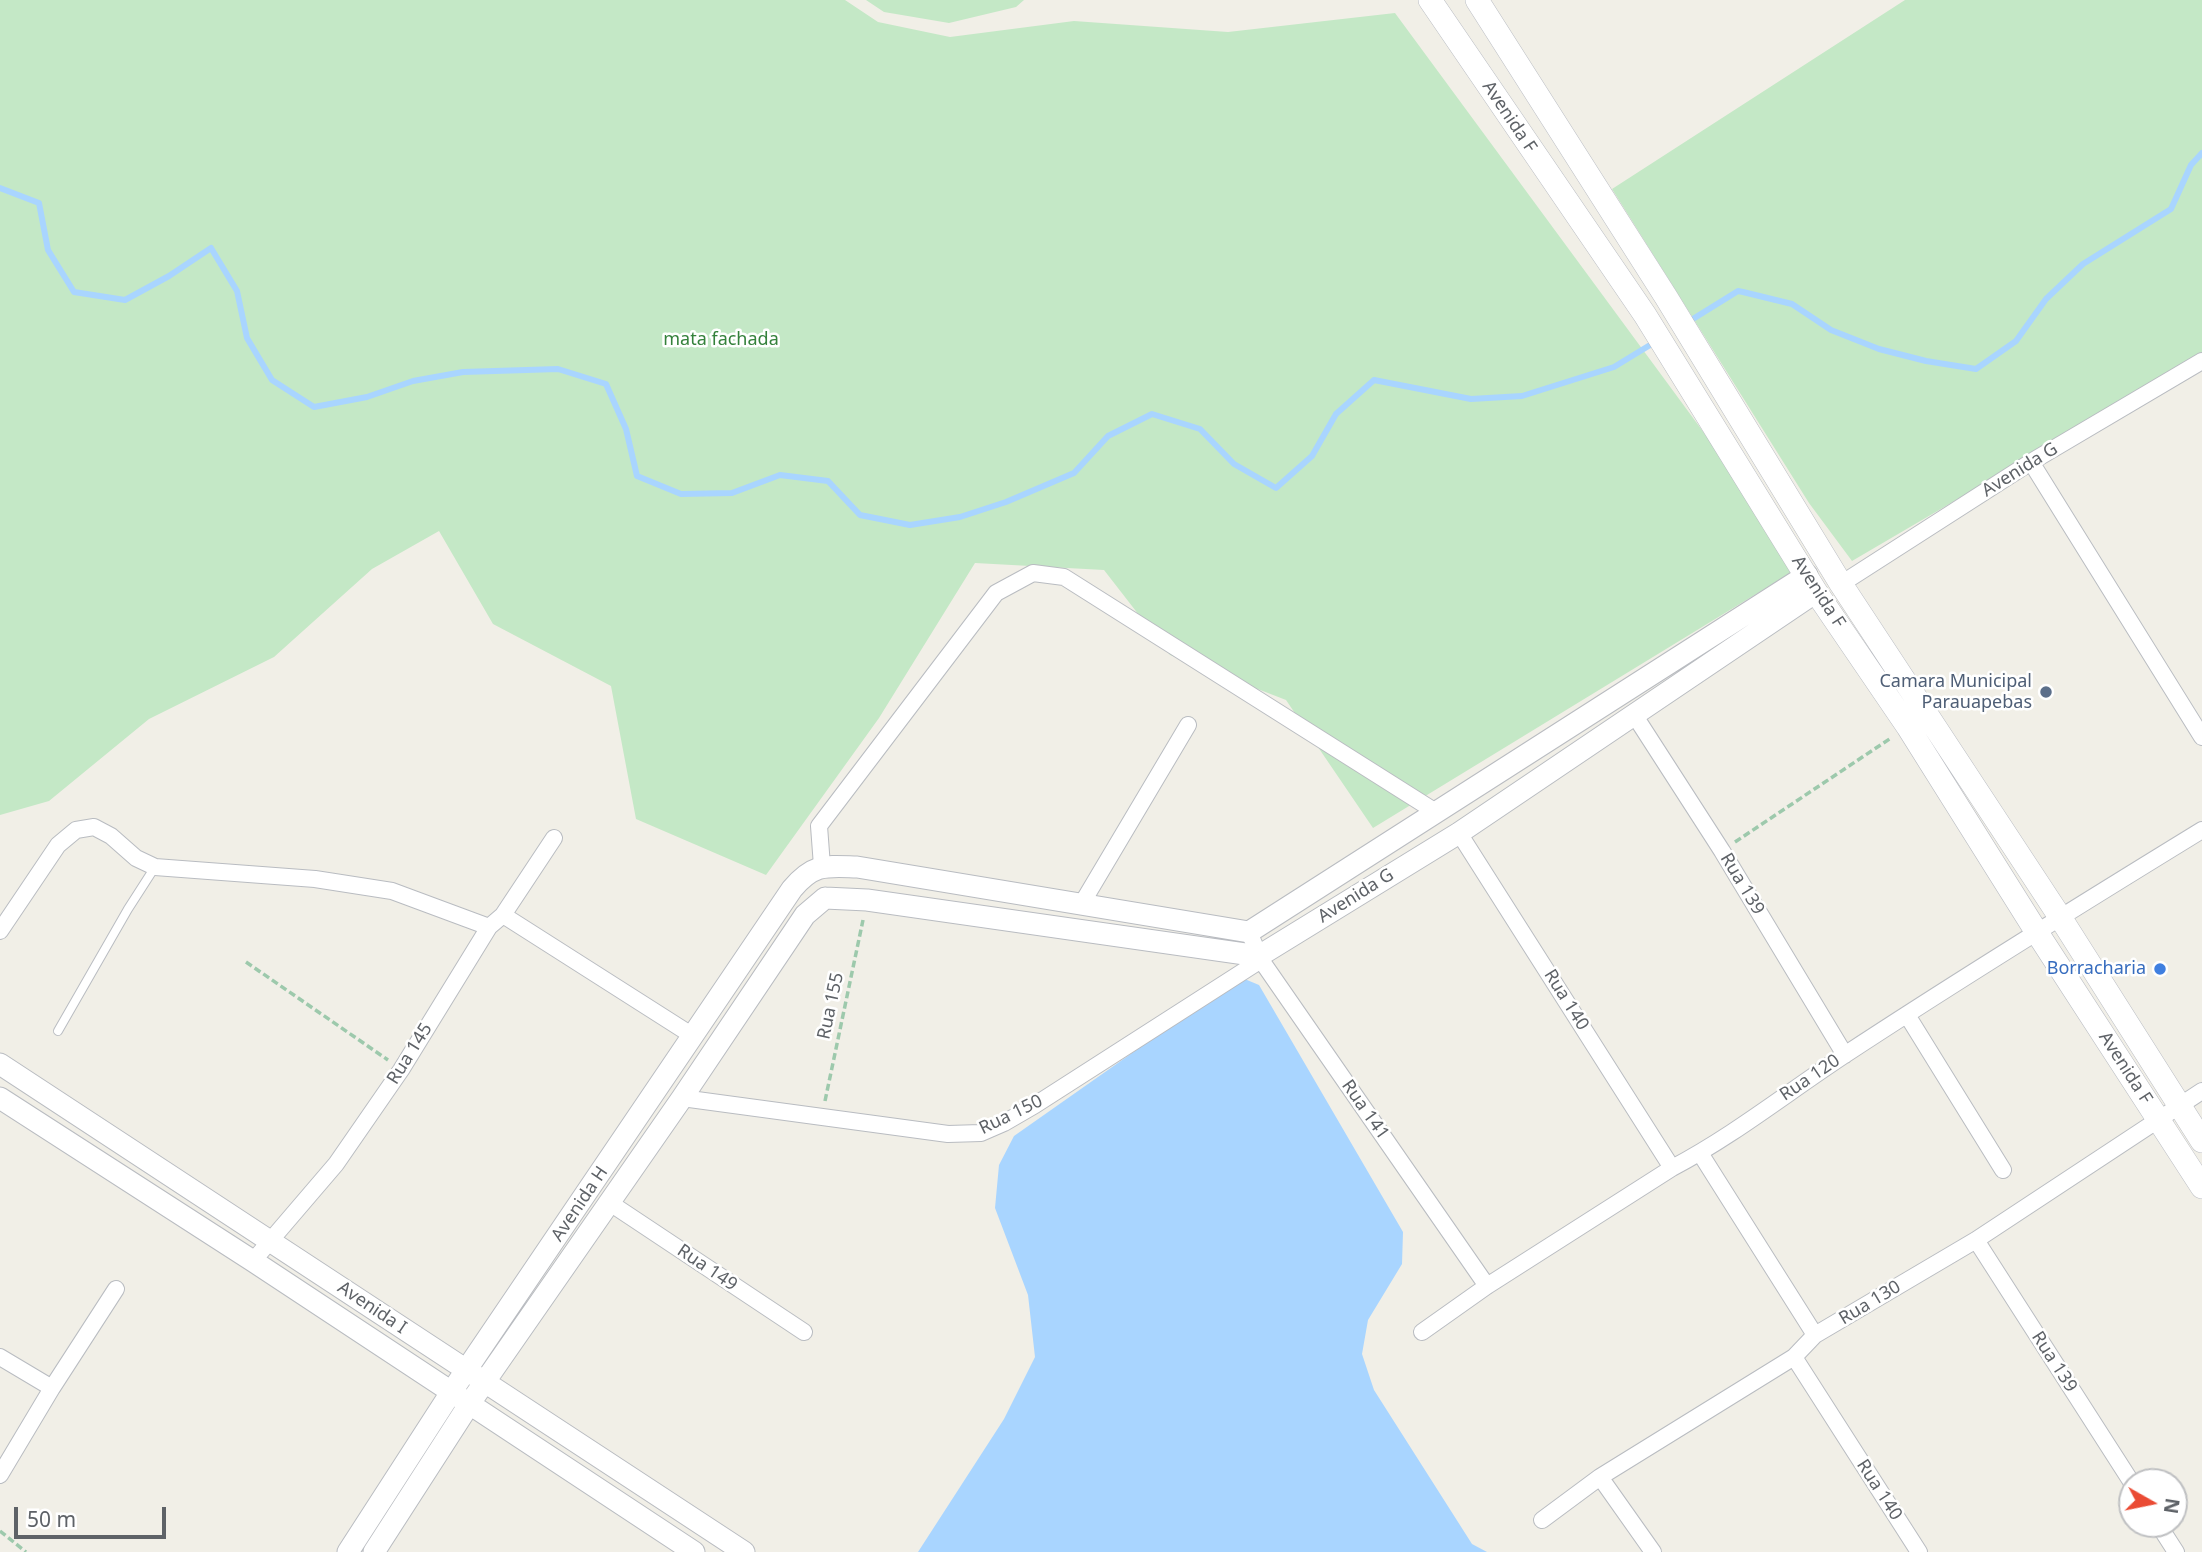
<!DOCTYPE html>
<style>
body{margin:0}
#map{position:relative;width:2202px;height:1552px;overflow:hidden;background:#f1efe7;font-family:"Noto Sans",sans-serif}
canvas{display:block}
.north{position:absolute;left:2118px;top:1468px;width:70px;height:70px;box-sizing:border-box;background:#fff;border:2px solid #bfc0c2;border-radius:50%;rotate:99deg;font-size:19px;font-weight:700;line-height:28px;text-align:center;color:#5e6267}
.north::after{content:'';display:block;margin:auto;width:24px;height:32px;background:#ea4b34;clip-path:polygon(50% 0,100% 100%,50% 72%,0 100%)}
.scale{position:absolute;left:14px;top:1507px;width:152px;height:32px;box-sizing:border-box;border:4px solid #5e6267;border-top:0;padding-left:9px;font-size:21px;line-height:24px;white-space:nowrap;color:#5e6267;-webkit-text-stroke:5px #fff;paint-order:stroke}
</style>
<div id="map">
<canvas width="2202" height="1552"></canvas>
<div class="north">N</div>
<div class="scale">50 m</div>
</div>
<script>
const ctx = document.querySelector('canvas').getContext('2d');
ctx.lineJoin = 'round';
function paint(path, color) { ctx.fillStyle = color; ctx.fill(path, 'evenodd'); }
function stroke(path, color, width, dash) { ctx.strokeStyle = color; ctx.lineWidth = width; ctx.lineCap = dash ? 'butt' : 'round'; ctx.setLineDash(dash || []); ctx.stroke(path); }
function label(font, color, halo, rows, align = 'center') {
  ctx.font = font + ' "Noto Sans",sans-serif'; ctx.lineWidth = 5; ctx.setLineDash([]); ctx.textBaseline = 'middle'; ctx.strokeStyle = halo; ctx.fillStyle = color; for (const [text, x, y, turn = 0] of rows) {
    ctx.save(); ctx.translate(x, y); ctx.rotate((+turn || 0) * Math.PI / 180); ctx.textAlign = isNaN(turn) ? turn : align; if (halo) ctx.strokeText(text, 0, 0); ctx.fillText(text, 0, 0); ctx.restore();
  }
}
paint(new Path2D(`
 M0,0h845l33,22 72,15 124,-16 154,11 167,-19 407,553 -429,262 -87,-128 -116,-45 -66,-85 -129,-7 -96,155 -113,157 -130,-56 -25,-133 -118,-62 -54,-93 -67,38 -98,88 -125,62 -100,82 -49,14z
 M866,0h158l-8,7 -67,16 -65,-11z
 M1905,0h297v356l-350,205 -43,-58 -197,-314z`), '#c4e8c6');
paint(new Path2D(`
 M1236,980h11l12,5 144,247 -1,32 -34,56 -6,34 12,36 98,154 15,8h-569l86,-133 31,-62 -7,-62 -33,-87 4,-43 15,-29z`), '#a9d5ff');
stroke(new Path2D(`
 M0,188l39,15 9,47 26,42 51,8 44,-24 42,-28 26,43 10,47 25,42 42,27 53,-10 46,-16 50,-9 95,-3 48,15 20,45 11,47 44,18 51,-1 48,-18 48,6 32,34 50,10 50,-8 46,-15 68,-29 34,-37 44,-22 48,15 34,35 42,24 36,-32 24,-42 38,-34 97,19 51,-3 92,-29 41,-25
 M1688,322l50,-31 5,1 49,12 39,26 48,19 47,12 50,8 40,-28 30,-42 37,-35 88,-55 20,-44 11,-12`), '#a9d5ff', 6);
const service = new Path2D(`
 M58,1031l70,-122 27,-42`);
const minor = new Path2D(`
 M2031,462l171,275
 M1841,584l190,-122 171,-101
 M1635,716l87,135 123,204
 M1459,833l213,335
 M822,866l-3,-40 177,-233 37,-20 31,4 372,235
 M1081,905l107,-180
 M503,915l190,121
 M0,931l58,-86 18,-15 18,-3 17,9 25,22 19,9 160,12 77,12 97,36
 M1249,932l12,28 226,326
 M1907,1015l96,155
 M682,1098l266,36 33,-1 23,-10 31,-18 226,-145
 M1700,1153l115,182
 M610,1203l194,129
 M1976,1240l156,243
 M253,1261l83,-97 65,-94 88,-143 14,-12 51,-77
 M1422,1332l65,-46 185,-118c61,-32 116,-76 174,-114 117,-77 237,-151 356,-224
 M0,1357l52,31
 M1794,1357l125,195
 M0,1475l52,-87 64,-99
 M1600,1477l53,75
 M1542,1520l58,-43 194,-120 21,-22 161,-95 226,-149
 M2158,1524l18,28`);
const tertiary = new Path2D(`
 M825,898l42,2 392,56 200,-123 357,-241
 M0,1064l744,488
 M0,1098l253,163 441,291
 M348,1552l104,-161 340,-502c22,-26 34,-23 65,-22l392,65 558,-357
 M374,1552l96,-149 212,-305 123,-183 20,-17`);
const secondary = new Path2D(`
 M1430,0l215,315 171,277 92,135 128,204 166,256
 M1477,0l189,297 175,287 219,333 142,224`);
stroke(service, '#b9bcc1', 10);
stroke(minor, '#b9bcc1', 18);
stroke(tertiary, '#b9bcc1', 23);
stroke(secondary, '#babdc3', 24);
stroke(new Path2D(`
 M1735,842l156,-104
 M246,962l142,98
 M825,1101l38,-181
 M0,1531l26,21`), '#9dc9ac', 3.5, [7, 3.5]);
stroke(service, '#fff', 8);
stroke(minor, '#fff', 16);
stroke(tertiary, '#fff', 21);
stroke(secondary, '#fff', 23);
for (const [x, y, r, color] of [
 [2046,692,7,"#5c6f8a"],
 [2160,969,7,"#3f7fe0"]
]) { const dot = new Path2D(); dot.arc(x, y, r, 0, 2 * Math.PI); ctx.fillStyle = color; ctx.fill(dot); stroke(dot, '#fff', 2.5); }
label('18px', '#5e6267', '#fff', [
 ["Avenida F",1509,117,56],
 ["Avenida G",2020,470,-32],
 ["Avenida F",1818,592,57],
 ["Rua 139",1742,884,59],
 ["Avenida G",1356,896,-32],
 ["Rua 140",1566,1000,58],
 ["Rua 155",831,1006,-78],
 ["Rua 145",410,1054,-58],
 ["Avenida F",2125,1068,57],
 ["Rua 120",1810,1078,-34],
 ["Rua 141",1365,1110,55],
 ["Rua 150",1011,1115,-26],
 ["Avenida H",580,1204,-56],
 ["Rua 149",707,1268,34],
 ["Rua 130",1870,1303,-31],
 ["Avenida I",372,1308,34],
 ["Rua 139",2054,1362,57],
 ["Rua 140",1879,1490,57]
]);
label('18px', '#34813b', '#fff', [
 ["mata fachada",721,340]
]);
label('18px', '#4e5e75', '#fff', [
 ["Camara Municipal",2032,682],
 ["Parauapebas",2032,703]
], 'right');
label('18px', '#366cbe', '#fff', [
 ["Borracharia",2146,969]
], 'right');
</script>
